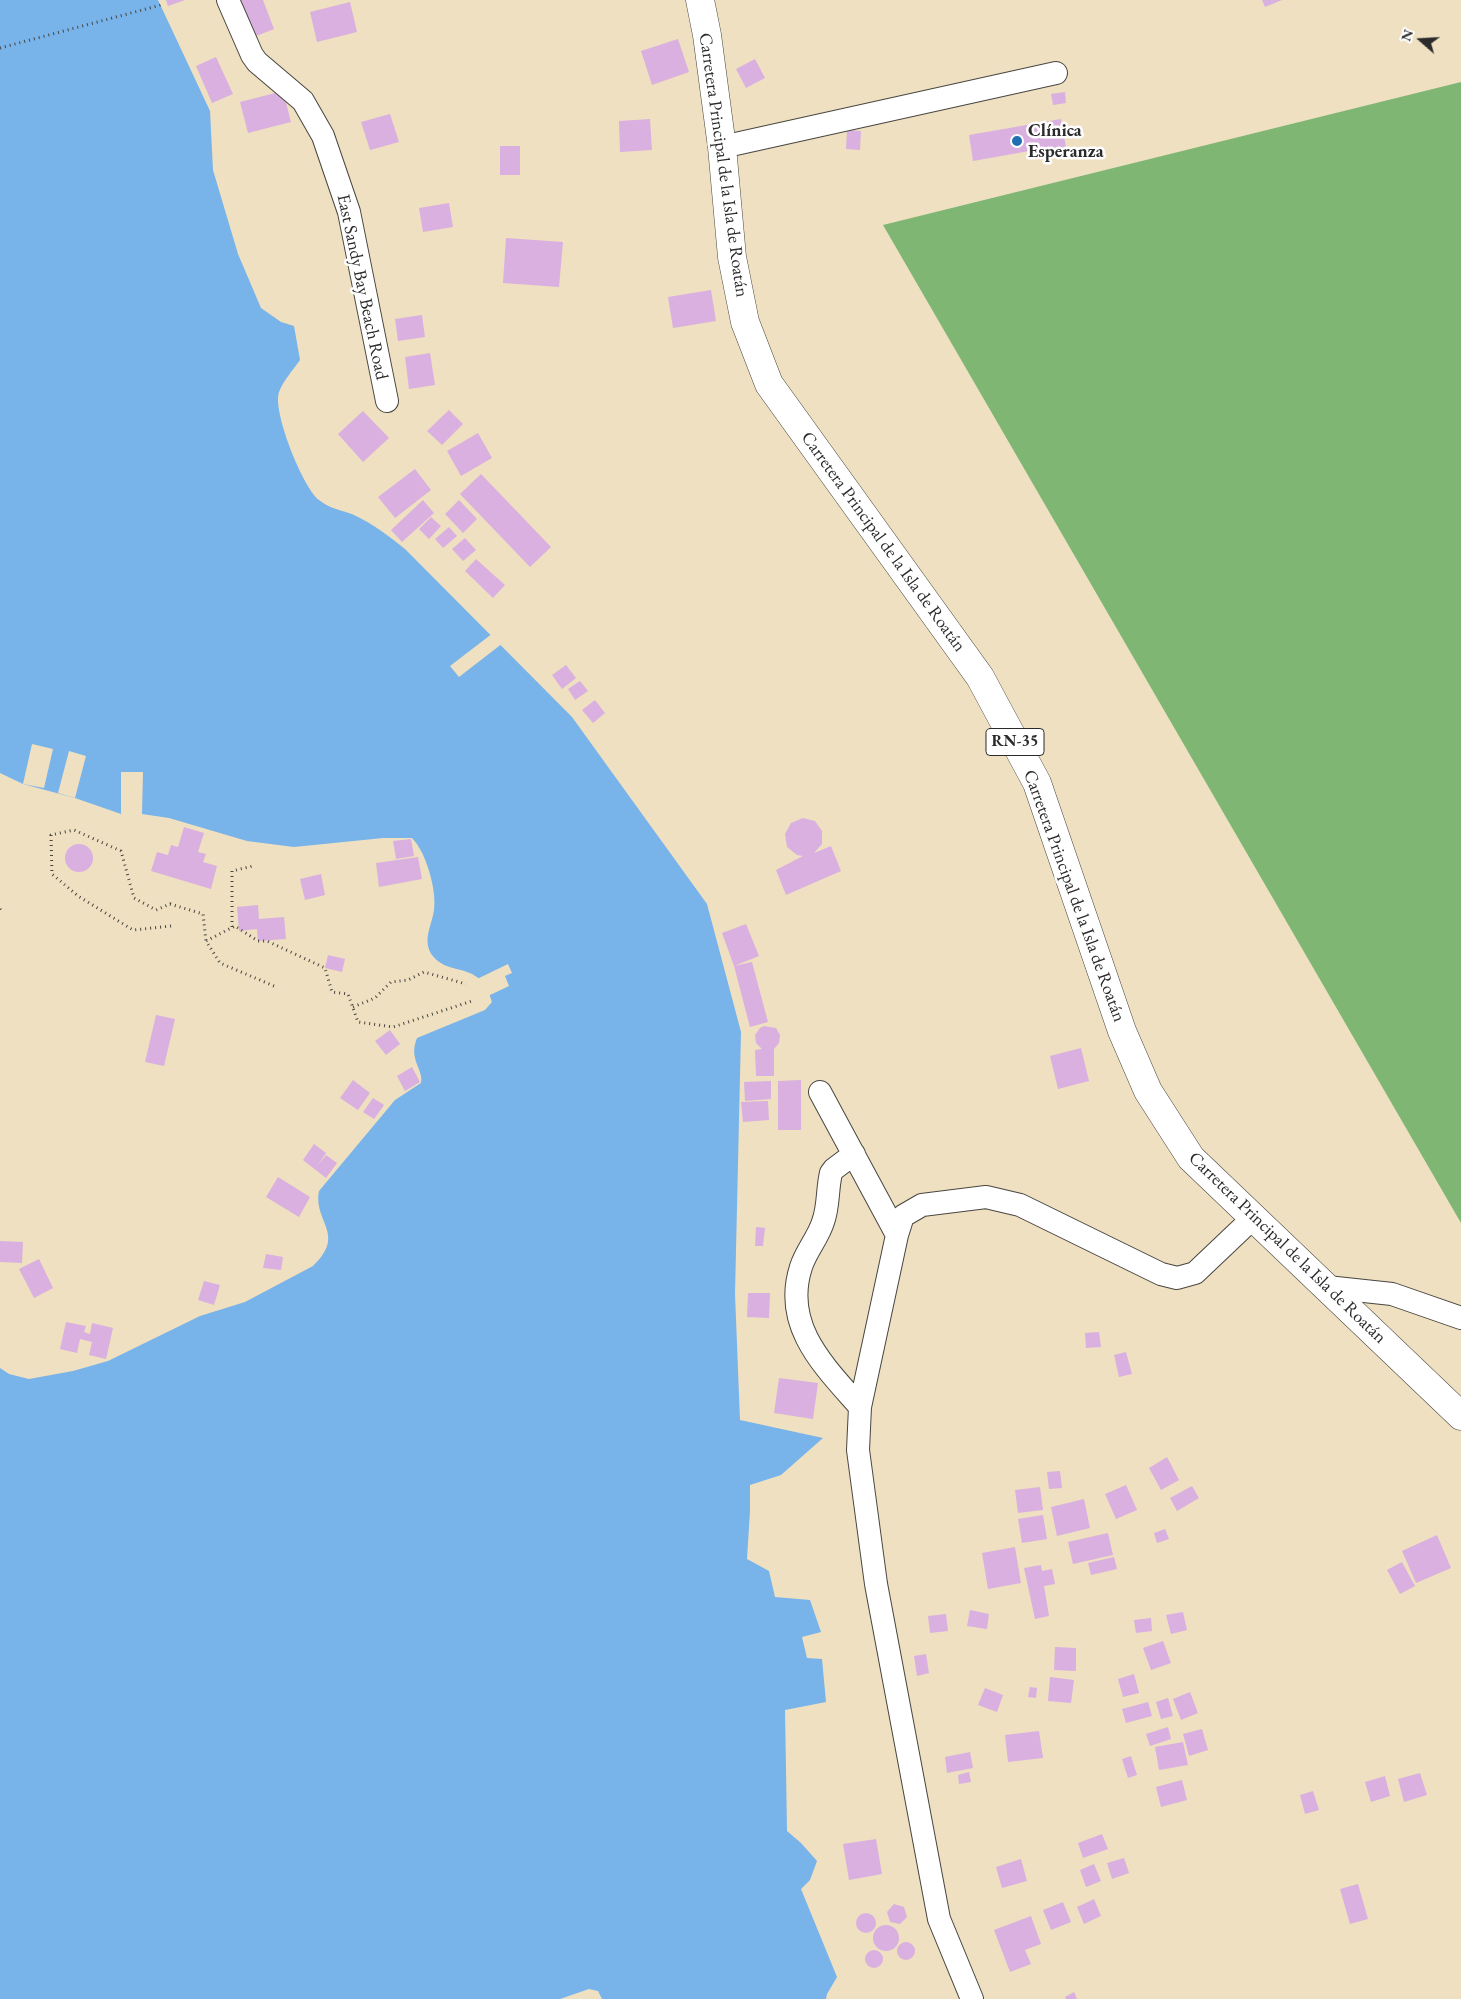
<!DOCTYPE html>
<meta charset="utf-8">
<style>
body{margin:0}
#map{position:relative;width:1461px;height:1999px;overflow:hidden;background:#eee0c0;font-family:"EB Garamond",serif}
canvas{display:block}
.north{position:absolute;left:1396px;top:15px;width:50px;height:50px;-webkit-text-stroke:4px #fff;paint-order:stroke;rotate:289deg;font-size:14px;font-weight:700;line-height:20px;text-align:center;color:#2b2b2b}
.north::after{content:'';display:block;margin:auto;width:18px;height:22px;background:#2b2b2b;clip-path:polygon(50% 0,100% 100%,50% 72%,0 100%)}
</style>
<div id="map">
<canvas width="1461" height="1999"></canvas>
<div class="north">N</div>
</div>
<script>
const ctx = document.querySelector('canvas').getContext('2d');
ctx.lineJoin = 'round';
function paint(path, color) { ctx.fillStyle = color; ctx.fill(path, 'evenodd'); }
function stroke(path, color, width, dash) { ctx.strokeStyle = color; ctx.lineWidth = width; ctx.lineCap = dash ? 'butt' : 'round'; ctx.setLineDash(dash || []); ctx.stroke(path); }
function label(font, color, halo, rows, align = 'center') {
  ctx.font = font + ' "EB Garamond",serif'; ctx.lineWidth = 5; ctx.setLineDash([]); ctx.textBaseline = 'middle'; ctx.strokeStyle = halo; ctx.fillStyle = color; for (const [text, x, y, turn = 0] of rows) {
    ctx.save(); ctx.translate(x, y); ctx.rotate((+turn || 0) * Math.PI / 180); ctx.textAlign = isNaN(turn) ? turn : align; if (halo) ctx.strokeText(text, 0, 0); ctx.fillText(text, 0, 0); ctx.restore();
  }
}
paint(new Path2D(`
 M1461,82v1141l-578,-998z`), '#80b673');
paint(new Path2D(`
 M0,0h158l52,111 3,59 25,84 23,54 20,14 13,4 6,34c-7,10 -17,21 -21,32 -7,19 24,96 40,108 11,9 23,10 35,15 19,9 35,21 51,34l167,168 135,187 34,128 -6,262 5,126 83,18 -42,37 -31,10v26l-3,48 22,12 6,26 35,3 11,32 -19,5 5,21 15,1 4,43 -41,8 2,121 14,12 16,18 -7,19 -9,9 36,88 -10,17 -1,5h-224l-4,-8 -9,-2 -29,10h-560v-631l9,6 20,5 44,-8 35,-10 92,-45 45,-14 68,-36c34,-32 0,-44 6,-75l76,-91 26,-17c3,-14 -13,-23 -4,-45l68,-28 7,-8c-11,-43 -43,-24 -60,-47 -10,-15 0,-30 2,-45 3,-20 -8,-58 -22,-72h-29l-89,9 -47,-6 -78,-23 -27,-4h-21l-46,-16 -52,-14 -23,-11z`), '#78b3ea');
paint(new Path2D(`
 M493,633l10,10 -44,34 -9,-11z
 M32,744l21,5 -9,39 -21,-4z
 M69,751l17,5 -11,42 -17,-5z
 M121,772h22l-1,42h-21z
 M508,964l4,9 -7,3 4,10 -21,10 -11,-17z`), '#eee0c0');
paint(new Path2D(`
 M166,0h19l-17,6z
 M236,0h27l11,29 -23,9z
 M1262,0h20l-17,7z
 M350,2l7,30 -40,10 -7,-30z
 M678,39l11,33 -37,13 -11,-34z
 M216,57l17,37 -21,9 -16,-37z
 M755,59l10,19 -19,10 -10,-19z
 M283,91l8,31 -43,11 -8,-31z
 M1065,92l1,11 -13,2 -2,-11z
 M390,114l9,28 -29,8 -9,-28z
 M650,119l2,31 -32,2 -1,-31z
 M1061,119l6,34 -14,3 -1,-9 -79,14 -4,-26z
 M847,130l14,1 -1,19 -14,-1z
 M500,146h20v29h-20z
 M449,203l4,24 -30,5 -4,-24z
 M506,238l57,4 -4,45 -56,-4z
 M711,290l5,31 -43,7 -5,-31z
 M422,315l3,22 -27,4 -3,-22z
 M430,353l5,32 -26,4 -4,-32z
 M449,410l14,14 -21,21 -15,-14z
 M363,411l26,27 -26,24 -25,-28z
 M478,433l14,25 -31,18 -14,-25z
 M415,469l16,21 -36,28 -17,-21z
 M481,474l70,73 -21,20 -70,-73z
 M423,500l11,13 -32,29 -11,-12z
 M459,500l18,19 -14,14 -18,-19z
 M431,517l10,9 -12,13 -10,-10z
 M449,527l8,9 -14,12 -8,-9z
 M465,538l11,12 -13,11 -11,-12z
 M476,559l29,26 -12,13 -28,-27z
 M566,665l10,13 -14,11 -10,-14z
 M580,681l8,10 -13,9 -7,-11z
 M595,700l10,13 -12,10 -11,-13z
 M803,818l12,3 7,10v13l-8,9 17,-7 10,25 -55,24 -10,-25 27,-14 -6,-1 -10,-8 -2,-13 6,-11z
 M184,827l20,6 -6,19 8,2 -3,8 14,4 -6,23 -60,-18 6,-19 11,3 3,-10 7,2z
 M411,839l3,17 -18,3 -3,-18z
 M65 858a14 14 0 1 1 28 0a14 14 0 1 1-28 0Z
 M418,857l4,22 -43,8 -3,-24z
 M321,874l4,21 -20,5 -5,-21z
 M258,905l1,14 25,-2 2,22 -28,2 -1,-12 -18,2 -2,-24z
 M746,924l13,32 -25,10 -12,-33z
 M328,955l17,4 -3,13 -17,-4z
 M752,962l16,60 -18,5 -16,-61z
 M156,1015l19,4 -11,47 -19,-4z
 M764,1026l12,2 4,7 -1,8 -5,6v27h-18l-1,-26 7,-1 -6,-6 -1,-8 5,-7z
 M390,1030l10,14 -14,11 -11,-14z
 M1081,1048l8,33 -31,8 -8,-33z
 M412,1067l8,15 -15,9 -8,-15z
 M353,1080l17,13 -12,17 -18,-12z
 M801,1080v50h-23v-49z
 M771,1081v18l-26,2 -1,-19z
 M373,1098l11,7 -10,14 -11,-7z
 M768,1101l1,19 -26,2 -2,-20z
 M314,1144l12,9 -9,13 9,-11 11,8 -11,15 -23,-18z
 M278,1177l32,20 -11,20 -33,-20z
 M756,1227l9,1 -2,18h-8z
 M0,1241l23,1 -1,21 -22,-1z
 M266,1254l17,3 -2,13 -18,-2z
 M39,1259l14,29 -19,10 -15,-29z
 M204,1281l16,4 -6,20 -16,-5z
 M748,1293h22l-1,25 -22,-1z
 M66,1322l20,4 -2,6 6,2 2,-11 21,5 -7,31 -17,-4 3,-13 -12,-3 -3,14 -17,-4z
 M1099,1332l2,15 -15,1 -1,-15z
 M1126,1352l6,22 -13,3 -5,-22z
 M779,1378l39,5 -5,36 -39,-6z
 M1167,1457l12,23 -18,10 -12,-22z
 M1060,1471l2,17 -13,1 -2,-17z
 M1126,1485l11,25 -21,9 -11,-25z
 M1192,1486l7,12 -22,13 -7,-13z
 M1040,1487l3,23 -25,3 -3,-23z
 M1084,1499l6,29 -33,8 -6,-29z
 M1043,1515l4,24 -25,4 -4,-24z
 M1165,1529l4,10 -12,4 -3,-10z
 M1108,1533l5,22 -40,9 -5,-22z
 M1437,1535l14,33 -35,15 -14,-32z
 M1015,1547l6,36 -33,6 -6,-36z
 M1114,1557l3,12 -26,6 -3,-12z
 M1402,1562l13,24 -15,8 -13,-24z
 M1041,1565l1,6 10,-2 3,15 -11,2 5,30 -14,3 -11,-51z
 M970,1610l19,4 -2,15 -20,-3z
 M1183,1612l4,18 -16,4 -5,-19z
 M946,1614l2,17 -18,2 -2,-17z
 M1151,1618l1,13 -16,2 -2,-13z
 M1163,1641l8,22 -20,7 -8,-22z
 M1055,1647l21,1v23l-22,-1z
 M926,1654l3,19 -12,3 -3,-20z
 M1134,1674l5,19 -16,4 -5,-18z
 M1050,1677l24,3 -3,23 -23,-2z
 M1030,1687l7,1 -1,10 -8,-1z
 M985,1688l18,7 -6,17 -19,-7z
 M1190,1692l8,21 -17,7 -8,-21z
 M1168,1698l5,18 -12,3 -5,-17z
 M1148,1702l4,14 -26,7 -4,-14z
 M1168,1727l3,12 -21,7 -4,-12z
 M1202,1729l6,21 -19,6 -6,-22z
 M1039,1731l4,27 -35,4 -3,-27z
 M1183,1742l5,23 -29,5 -4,-23z
 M970,1752l3,16 -26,5 -2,-16z
 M1131,1756l6,19 -9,3 -6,-19z
 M969,1772l2,10 -12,2 -1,-9z
 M1420,1773l7,22 -23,7 -6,-23z
 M1385,1776l5,20 -19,6 -6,-20z
 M1182,1780l5,20 -26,7 -5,-20z
 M1313,1791l6,19 -14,4 -5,-19z
 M1102,1834l6,15 -25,9 -5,-15z
 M876,1839l6,35 -33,6 -6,-36z
 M1124,1858l5,15 -17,6 -5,-16z
 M1021,1859l6,22 -25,7 -6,-21z
 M1094,1864l7,17 -15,6 -6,-17z
 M1358,1884l10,35 -18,5 -10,-35z
 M1094,1899l7,17 -17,8 -7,-17z
 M1063,1902l8,20 -20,8 -8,-20z
 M894,1904l10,3 3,10 -7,7 -10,-2 -3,-10z
 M856 1923a10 10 0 1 1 20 0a10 10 0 1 1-20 0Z
 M1031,1916l10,28 -16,6 6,14 -21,8 -16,-42z
 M873 1938a13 13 0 1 1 26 0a13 13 0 1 1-26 0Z
 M897 1951a9 9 0 1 1 18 0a9 9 0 1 1-18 0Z
 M865 1959a9 9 0 1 1 18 0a9 9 0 1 1-18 0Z
 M1074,1992l3,7h-11l-1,-2z`), '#d9b0e0');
const minor = new Path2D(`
 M228,0l24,55 5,7 46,39 20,35 26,76 38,189
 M722,147l334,-74
 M820,1092l77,143
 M854,1154l-20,15 -3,4c-4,16 -2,33 -8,49 -5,16 -17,29 -22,45 -19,59 23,99 59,140
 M1327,1287l65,7 69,24
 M972,1999l-33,-80 -63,-335 -18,-134 2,-43 37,-172 6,-19 19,-11 64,-8 34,8 141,69 16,4 18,-5 59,-56`);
const major = new Path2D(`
 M700,0l7,35 15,112 10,110 13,65 24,62 211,293 57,106 85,248 26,60 43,67 270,258`);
stroke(minor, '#484641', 24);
stroke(major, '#484641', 29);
stroke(new Path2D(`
 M0,48l161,-43
 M0,909l3,4
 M171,926l-38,4 -55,-34 -26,-22 -1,-39 23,-5 47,21 13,47 22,12 14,-6 33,10 3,27
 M232,927v-56l21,-5
 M274,986l-54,-23 -14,-22 29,-15 23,15h9l58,27 7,24 16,2 10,28 35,5 79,-26
 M353,1007l22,-9 16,-16 17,-2 16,-8 42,12`), '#484641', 3, [1, 4]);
stroke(minor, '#fff', 22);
stroke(major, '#fff', 28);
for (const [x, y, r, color] of [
 [1017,141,6,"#1f6fb2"]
]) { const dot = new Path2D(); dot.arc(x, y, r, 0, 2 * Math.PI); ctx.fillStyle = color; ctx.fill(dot); stroke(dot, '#fff', 2); }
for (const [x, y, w] of [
 [1015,742,58]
]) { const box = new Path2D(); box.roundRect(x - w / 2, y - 13.5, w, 27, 4); ctx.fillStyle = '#fff'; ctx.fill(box); stroke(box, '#2b2b2b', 1); }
label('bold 16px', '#2b2b2b', null, [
 ["RN-35",1015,742]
]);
label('bold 18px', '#2b2b2b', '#fff', [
 ["Clínica",1028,131],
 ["Esperanza",1028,152]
], 'left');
label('18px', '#2b2b2b', '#fff', [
 ["Carretera Principal de la Isla de Roatán",723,165,82],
 ["East Sandy Bay Beach Road",362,287,78],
 ["Carretera Principal de la Isla de Roatán",883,542,54],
 ["Carretera Principal de la Isla de Roatán",1074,896,70],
 ["Carretera Principal de la Isla de Roatán",1287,1248,44]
]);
</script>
